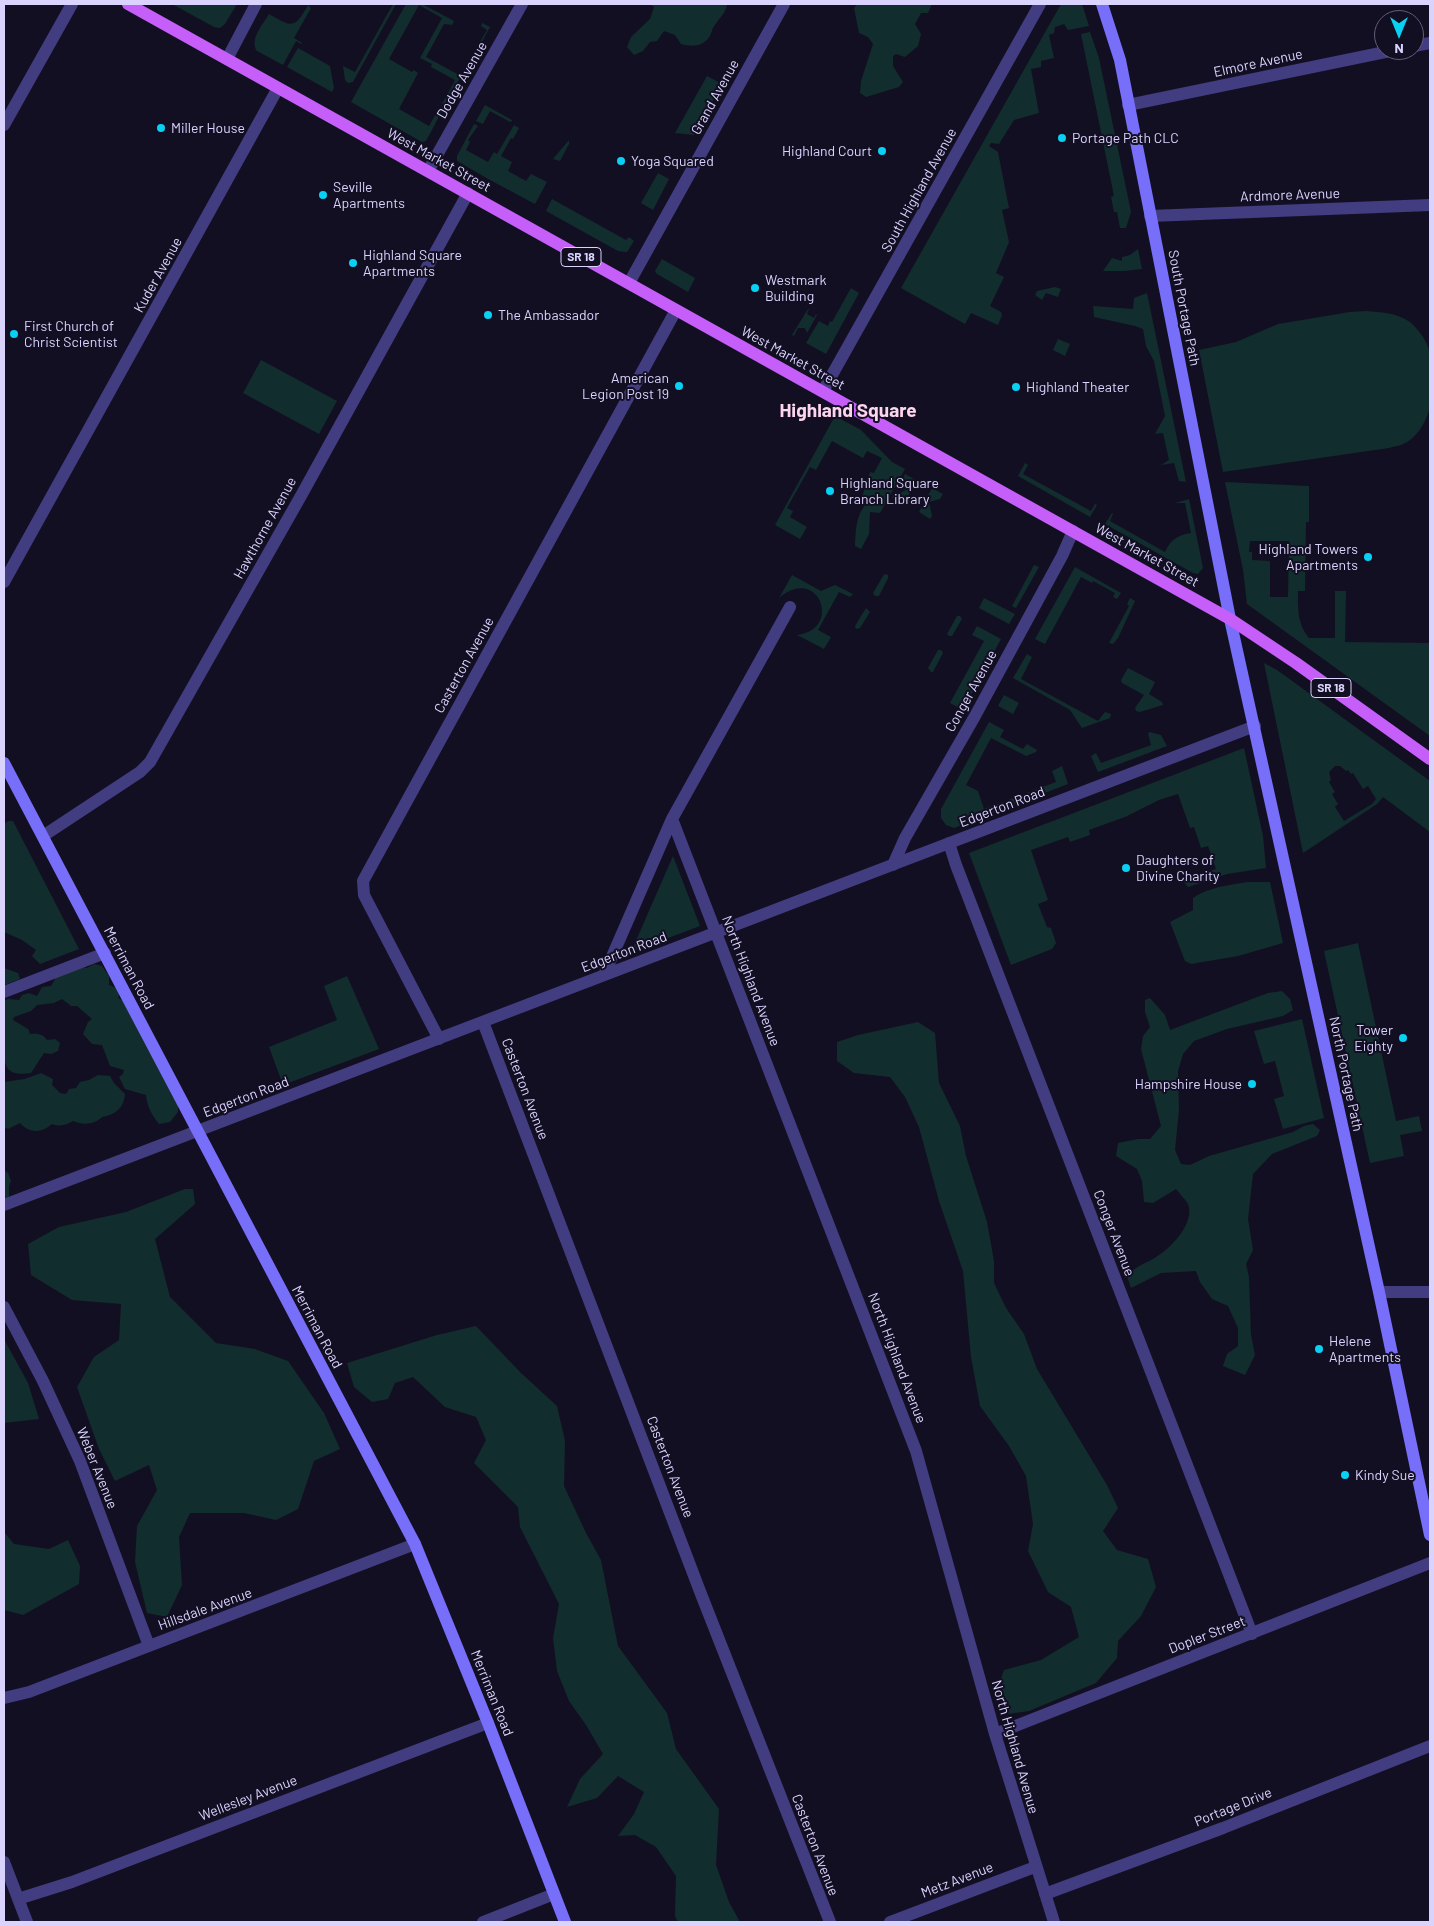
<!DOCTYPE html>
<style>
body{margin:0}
#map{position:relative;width:1434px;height:1926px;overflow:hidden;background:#130f23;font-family:Barlow,sans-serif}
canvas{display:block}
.frame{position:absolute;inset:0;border:5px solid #dad3fd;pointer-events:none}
.north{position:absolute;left:1374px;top:10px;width:50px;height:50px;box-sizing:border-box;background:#130f23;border:1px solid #635d7a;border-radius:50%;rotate:180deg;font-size:14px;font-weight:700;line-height:20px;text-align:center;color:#dad3fd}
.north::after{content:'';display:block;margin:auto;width:18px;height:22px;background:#09d1f3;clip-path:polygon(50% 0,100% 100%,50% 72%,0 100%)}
</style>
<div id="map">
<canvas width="1434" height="1926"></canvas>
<div class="frame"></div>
<div class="north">N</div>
</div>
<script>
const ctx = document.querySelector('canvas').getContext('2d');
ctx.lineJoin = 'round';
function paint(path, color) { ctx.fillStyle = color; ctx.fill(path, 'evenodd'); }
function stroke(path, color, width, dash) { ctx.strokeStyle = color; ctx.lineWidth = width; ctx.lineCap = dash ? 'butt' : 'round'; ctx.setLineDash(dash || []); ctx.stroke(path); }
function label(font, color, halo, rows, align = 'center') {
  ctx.font = font + ' Barlow,sans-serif'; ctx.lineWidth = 4; ctx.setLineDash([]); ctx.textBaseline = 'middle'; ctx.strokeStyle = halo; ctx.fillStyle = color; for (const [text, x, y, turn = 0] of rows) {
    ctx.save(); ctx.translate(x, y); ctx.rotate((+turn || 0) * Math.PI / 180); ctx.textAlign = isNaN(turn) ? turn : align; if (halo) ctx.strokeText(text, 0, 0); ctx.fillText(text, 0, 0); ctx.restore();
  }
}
paint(new Path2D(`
 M172,4h65l-12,20 -5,4 -6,-1z
 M393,4h3l-43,78 -5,1 -3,-3 -2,-14 12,6z
 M406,4h16l32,17 -2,4 -8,-1 -18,33 35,19 -16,29 -3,-1 13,-24 -24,-13 1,-3 -12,-6 22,-40 -23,-13 -30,54 23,13 2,-2 4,3 -19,36 30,17 10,-18 4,1 -17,32 -4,1 -71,-40z
 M650,4h77c-1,9 -7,13 -12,21 -3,3 -3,7 -5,11 -7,11 -18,11 -29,8l-6,-9 -11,-4 -7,10 -7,1 -7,9 -9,4 -7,-8 4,-10 19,-18 4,-12z
 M857,4h75l-4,9h-7l-6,11 6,10 -3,12 -13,11 -9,-3 -3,2v10l10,16 -4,5 -33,10 -6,-4 1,-12 12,-37 -5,-7 -9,-4 -5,-25z
 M1061,4h21l7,22 -21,4 -4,-6 -9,3 -1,6 -5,2 5,23 -13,3v6l-10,2 8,44 -25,7 -15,24 -8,-1 -2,3 9,6 11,56 -7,2 7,32 -13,31 8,4 -14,29 11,6 1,3 -4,10 -27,-12 -6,11 -64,-36z
 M308,5l3,3 -17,30 8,5 -1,1 -5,-3 -13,24 -26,-14c-8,-11 6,-27 12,-37 23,13 25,16 39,-9z
 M482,23l8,4 -22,40 -2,-1 21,-36 -6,-4z
 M1090,32l9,26 32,154 -5,16h-6l-3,-16h-3l-3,-15 3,-1 -33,-162z
 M298,48l32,18 4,22 -2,4 -45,-25z
 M707,76l15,8 -28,51 -19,-2z
 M485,105l27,15v1l-2,1 -20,-11 -7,13 -7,-3z
 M474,124l4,2 -10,14 2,2 -4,8 22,12 6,-10 3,2 17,-29 5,3 -6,11 -2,-1 -10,18 11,6 -4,9 18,10 5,-7 16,8 -12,22 -45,-24 -33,-19v-5z
 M569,140v4l-9,17 -7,-2z
 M658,173l11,6 -16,31 -12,-7z
 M552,199l74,41 3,-3 5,4 -7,11 -9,-1 -72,-40z
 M1138,249l4,20 -18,2h-21l9,-13 10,3v-4l8,-2z
 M662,259l33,19 -7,14 -31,-18 -2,-3z
 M1055,287l6,2 -3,8 -12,-4 -4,7 -7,-5 2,-4z
 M851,288l8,5 -33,61 -20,-11 13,-22 9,5 2,-5 2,1z
 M1147,293l39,189 -7,-1 -5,-18 -13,2 8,-5 -6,-27 -8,1 10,-18 -11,-55 -8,-15 -3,-17 -8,-3 -41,-9 -1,-11 40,3 1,-11z
 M808,309h1l-2,5 7,4 2,-4 1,1 -10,18 -2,-5h-7l-4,8 -2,-1z
 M1366,311c15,1 31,2 44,11 7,6 15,16 18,25 4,11 4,44 2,57 -1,12 -10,29 -20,36 -6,5 -14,6 -21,8l-166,24 -24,-122 37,-8 42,-18 72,-12z
 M1058,339l12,5 -5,12 -12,-6z
 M261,360l76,41 -18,33 -76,-41z
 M835,416l26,14 31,32 13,7 -25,44 -10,-1 -1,22 -8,15 -6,-3c1,-18 1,-32 13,-44l-7,-2 9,-28 4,1 8,-15 -15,-7 -4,7 -31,-17 -16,29 -6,-3 -23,41 6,3 -3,6 17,10 -7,12 -25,-14z
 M1025,463l3,2 -5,9 68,37 4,-7 2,1 -7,12 -72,-41z
 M905,474l11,6 -12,24 -12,-6 2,-4 11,-3 -3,-11z
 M1225,482l84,4v36h-3l-1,69h-7c0,18 -1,32 11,47h26v-47h11l-1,51 85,1v93l-183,-132 -4,-34zM1250,541h39l-1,56h-18v-36l-18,-1v-8h-3z
 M932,488l11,6 -3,5 -11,3 3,14 -2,3 -11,-7z
 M1189,499l14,69 -5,6 -5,-1 -88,-49 7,-11 1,1 -3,7 55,31c6,-13 13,-17 26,-19l-6,-30h-10z
 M1034,565l5,2 -23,41 -4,-2z
 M1075,567l46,26 -4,6 -4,-2 2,-4 -22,-12 -1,2 -11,-6 -36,67 -10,-5z
 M885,574l3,1v3l-9,18h-4l-2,-3 10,-17z
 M792,575l29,16 14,-6 18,9 -3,3 -11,-5 -21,38 13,7 -7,12 -27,-14c46,-5 22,-71 -18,-37z
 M984,598l31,16 -6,10 -30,-16z
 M1130,598l5,3 -17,37 -5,6 -4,-1 20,-37 -2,-2z
 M866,608l4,4 -10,16 -4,1 -1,-3z
 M957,616h3l2,3 -10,17h-3l-2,-2z
 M977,626l24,13 -38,71 -13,-7 34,-62 -12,-6z
 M938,650h3l2,3 -10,19h-2l-3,-4z
 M1027,654l5,3 -11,22 77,42 7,-9 6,2 -1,4 -28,10 -12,-18 -57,-32z
 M1264,663l13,7 153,111v51l-47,-35 -6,7 -74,49zM1335,766h5l6,5 2,-1 3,4 2,-1 10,16 5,-3 8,13 -4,5 -28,17 -9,-14 3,-3 -6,-10 3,-2 -6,-10 2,-2 -2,-8z
 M1128,668l27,14 -6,12 13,8 1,3 -23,7 -4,-1 -1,-3 9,-13 -22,-12 -1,-3z
 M1004,695l15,8 -6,11 -15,-8z
 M989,722l15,8 -4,7 23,12 4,-5 10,6 -1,2 -10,4 -35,-18 -25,47 12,6 6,18 72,-27 -4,-11 10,-5 6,18 -114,44 -8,-3 -5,-7v-9z
 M1150,732l11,3 6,11 -69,26 -7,-16 5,-3 5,10 50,-18 -3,-12z
 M1244,748l19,88 3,32 -39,6 -39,13 -5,-6 33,-12 -8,-23 -7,2 -7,-21 -4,1 -12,-34 -19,6 -34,17 -36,13 1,5 -20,7 -2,-5 -37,13 17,50 -10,4 9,23 4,1 5,15 -4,6 -41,16 -42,-112z
 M8,821h5l66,128 -39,15 -8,-8 4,-6 -14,-10 -18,-8v-108z
 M673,856l27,70 -69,26z
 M1248,882h22l13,61 -45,13 -47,8 -6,-3 -15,-39 23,-12v-12c16,-11 36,-13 55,-16z
 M1358,943l38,178 23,-5 3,15 -22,4 4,21 -34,7 -46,-212z
 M94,964l8,2 7,10v9l8,3 3,5 -2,5 6,3 54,100v11l-8,10 -11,2c-7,-9 -12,-17 -13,-29l-21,-6 -6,-12 4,-3 1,-4 -14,-4 -8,-21 -10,-1 -9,-10 5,-12 4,-3 -15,-13h-6l-9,-7 -8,4 -17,2 -6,6 -17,6 -1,3 15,9 2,5c8,-1 13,0 17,6l8,-1 5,4 -2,8 -7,3 -7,-1 -13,20c-8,1 -17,2 -23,-4 -8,-11 -4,-52 -4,-68l4,-2 11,1 3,-5 7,-2 8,3 5,-9 9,-1 7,-12 24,-7 5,1z
 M4,968l14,5 2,6 -16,6z
 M347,976l32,73 -96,36 -14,-38 68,-27 -13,-34z
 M1282,991l8,8 3,11 -10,6 -56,13 -33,12 -11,13 -5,17 1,39 -4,40 6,14 9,1 19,-9 84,-24 11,-6 9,-2 7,6 -3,6 -45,18 -19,20 -5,45 5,31 -7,14 3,13 2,58 4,20 -10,20 -22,-9 4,-12 11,-8v-18l-10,-22 -16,-7 -12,-17 -4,-11 -35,2 -30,15 -4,-12c12,-13 20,-12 32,-21 14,-9 36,-33 29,-51 -3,-5 -9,-11 -12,-15l-23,14 -9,-1 -2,-21 -5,-12 -21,-13 2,-13 20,-4h12l11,-13 -20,-77 2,-13 7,-9 -5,-15v-12l5,-2 15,17 5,15 98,-37z
 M1302,1019l22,99 -41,11 -9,-30 10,-3 -9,-35 -11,3 -10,-33z
 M918,1022l17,11 4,50 21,43 6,30 21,66 7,39v22l12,25 18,26 13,35 70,116 11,23 -15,23 14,19 31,9 8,28 -15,29 -23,25 -1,17 -21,25 -67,28 -21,3c-13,-19 -11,-24 -4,-44l37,-10 38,-23 -8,-30 -23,-15 -20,-41 5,-27 -7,-48 -17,-30 -29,-40 -9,-49 -8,-86 -24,-70 -20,-74 -14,-30 -15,-20 -36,-4 -17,-12v-19l21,-7z
 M41,1073l12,6 -1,6 8,8 6,1 3,-5 7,-1 4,-6 9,-2 9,-5 12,1 4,7 11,11c-1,14 -10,21 -23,23 -8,8 -19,8 -29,4 -6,4 -14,6 -21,3 -10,9 -22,10 -32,-1l-12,6 -4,-2v-45l21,-3z
 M4,1170l4,3 3,8 -2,5v12l-5,3z
 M185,1189h8l2,15 -40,35 15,58 46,46 39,6 33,12 36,52 16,36 -26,12 -16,48 -22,11 -32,-7h-54l-11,24 3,48 -15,32 -20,-4 -12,-51 2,-36 20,-36 -8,-25 -34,16 -16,-32 -22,-62 17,-30 25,-17 2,-36 -49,-4 -41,-25 -3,-31 31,-17 67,-15z
 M476,1326l45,47 36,33 8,35 -1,45 22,47 15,27 17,86 49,67 9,36 43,60 -3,56 13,37 11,20h-62l-3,-6 1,-40 -20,-29 -21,-12 -17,1 16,-22 10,-22 -26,-16 -21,22 -30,9 13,-28 23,-25 -17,-29 -17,-24 -12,-30 -4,-33 6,-34 -39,-77 -2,-20 -44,-44 12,-23 -10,-23 -31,-10 -32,-30 -18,6 -7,16 -16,3 -18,-15 -7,-24 90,-28z
 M4,1339l24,44 11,36 -35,4z
 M4,1532l10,12 35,5 19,-9 12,26 -1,18 -56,31 -19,-5z`), '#122d2d');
stroke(new Path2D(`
 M1414,46l16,-3
 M227,59l29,-55
 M1128,105l267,-55
 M4,125l68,-121
 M428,171l94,-167
 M1150,216l280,-11
 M629,283l155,-279
 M823,391l217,-387
 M4,582l274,-494
 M672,819l244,632 79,283 59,188
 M43,836l97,-64 10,-10 152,-268 166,-301
 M949,843l7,22 296,769
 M893,865l12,-27 70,-122 87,-160 11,-25
 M604,975l68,-156 118,-212
 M4,992l101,-39
 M483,1022l218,572 129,328
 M439,1039l-75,-144 -1,-14 313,-571
 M4,1205l1251,-479
 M1379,1292h51
 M4,1307l39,74 37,80 69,185
 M4,1698l25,-6 386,-148
 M995,1734l435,-171
 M4,1862l23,60
 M1045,1894l178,-66 207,-82
 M18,1899l54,-17 416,-159
 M483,1922l71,-28
 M890,1922l145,-55`), '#423c80', 12);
stroke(new Path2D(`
 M1102,4l18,56 110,559 149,673 51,243
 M4,763l411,781 73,179 77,199`), '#776efa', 12);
stroke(new Path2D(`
 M128,4l1102,615 66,44 134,96`), '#c65ef9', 12);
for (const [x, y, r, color] of [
 [161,128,5,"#09d1f3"],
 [1062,138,5,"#09d1f3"],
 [882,151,5,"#09d1f3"],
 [621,161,5,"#09d1f3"],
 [323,195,5,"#09d1f3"],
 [353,263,5,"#09d1f3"],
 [755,288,5,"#09d1f3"],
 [488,315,5,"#09d1f3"],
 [14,334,5,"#09d1f3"],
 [679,386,5,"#09d1f3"],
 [1016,387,5,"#09d1f3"],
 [830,491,5,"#09d1f3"],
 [1368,557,5,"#09d1f3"],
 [1126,868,5,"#09d1f3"],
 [1403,1038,5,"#09d1f3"],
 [1252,1084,5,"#09d1f3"],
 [1319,1349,5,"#09d1f3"],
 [1345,1475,5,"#09d1f3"]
]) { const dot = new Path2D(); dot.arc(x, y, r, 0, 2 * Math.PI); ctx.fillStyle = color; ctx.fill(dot); stroke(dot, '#130f23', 2); }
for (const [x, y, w] of [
 [581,257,40],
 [1331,688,40]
]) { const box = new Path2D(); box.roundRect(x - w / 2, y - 9.5, w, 19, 4); ctx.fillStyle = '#130f23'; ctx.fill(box); stroke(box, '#dad3fd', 1); }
label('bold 12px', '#dad3fd', null, [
 ["SR 18",581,257],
 ["SR 18",1331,688]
]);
label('14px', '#dad3fd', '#130f23', [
 ["Elmore Avenue",1258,63,-12],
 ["Dodge Avenue",462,80,-60],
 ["Grand Avenue",715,97,-61],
 ["West Market Street",439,160,29],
 ["South Highland Avenue",919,190,-61],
 ["Ardmore Avenue",1290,195,-2],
 ["Kuder Avenue",158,275,-61],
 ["South Portage Path",1184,308,79],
 ["West Market Street",793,358,29],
 ["Hawthorne Avenue",265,528,-61],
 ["West Market Street",1147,555,29],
 ["Casterton Avenue",464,665,-61],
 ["Conger Avenue",971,691,-61],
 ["Edgerton Road",1002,807,-21],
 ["Edgerton Road",624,952,-21],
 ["Merriman Road",129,968,62],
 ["North Highland Avenue",751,981,69],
 ["North Portage Path",1346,1074,78],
 ["Casterton Avenue",525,1089,69],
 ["Edgerton Road",246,1097,-21],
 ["Conger Avenue",1114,1233,69],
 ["Merriman Road",317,1327,62],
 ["North Highland Avenue",897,1358,69],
 ["Casterton Avenue",670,1467,69],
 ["Weber Avenue",97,1468,68],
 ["Hillsdale Avenue",205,1609,-20],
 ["Dopler Street",1207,1635,-21],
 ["Merriman Road",492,1693,68],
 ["North Highland Avenue",1015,1747,74],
 ["Wellesley Avenue",248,1798,-21],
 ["Portage Drive",1233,1807,-22],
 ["Casterton Avenue",815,1845,69],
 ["Metz Avenue",957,1880,-21]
]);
label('14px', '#dad3fd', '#130f23', [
 ["Miller House",171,128],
 ["Portage Path CLC",1072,138],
 ["Highland Court",872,151,"right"],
 ["Yoga Squared",631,161],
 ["Seville",333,187],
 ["Apartments",333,203],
 ["Highland Square",363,255],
 ["Apartments",363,271],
 ["Westmark",765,280],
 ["Building",765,296],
 ["The Ambassador",498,315],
 ["First Church of",24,326],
 ["Christ Scientist",24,342],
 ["American",669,378,"right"],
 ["Legion Post 19",669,394,"right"],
 ["Highland Theater",1026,387],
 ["Highland Square",840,483],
 ["Branch Library",840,499],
 ["Highland Towers",1358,549,"right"],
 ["Apartments",1358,565,"right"],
 ["Daughters of",1136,860],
 ["Divine Charity",1136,876],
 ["Tower",1393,1030,"right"],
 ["Eighty",1393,1046,"right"],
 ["Hampshire House",1242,1084,"right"],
 ["Helene",1329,1341],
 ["Apartments",1329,1357],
 ["Kindy Sue",1355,1475]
], 'left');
label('bold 19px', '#fdd5ed', '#130f23', [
 ["Highland Square",848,411]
]);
</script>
